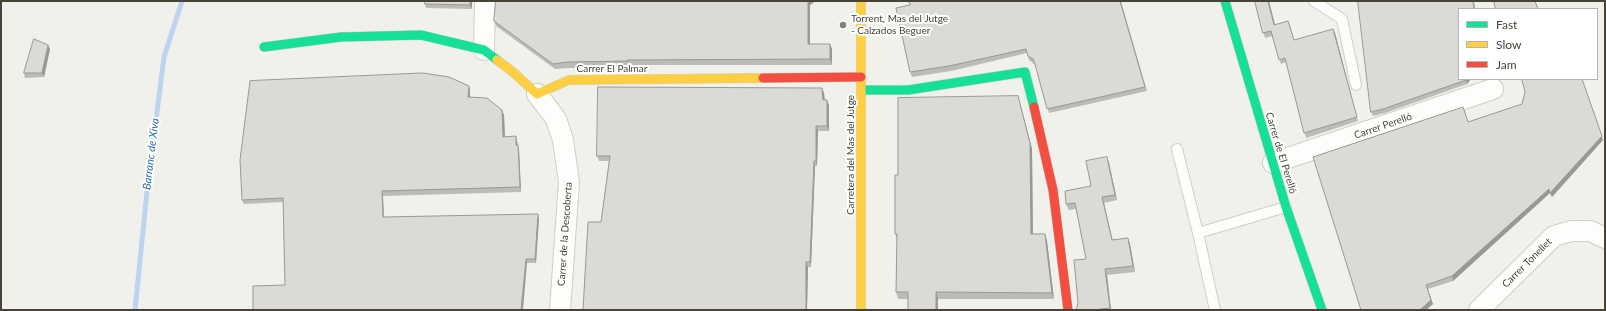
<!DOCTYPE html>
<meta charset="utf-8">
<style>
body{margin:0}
#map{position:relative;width:1606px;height:311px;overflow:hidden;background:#f1f1ec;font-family:Lato,sans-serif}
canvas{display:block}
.frame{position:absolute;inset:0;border:2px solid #484337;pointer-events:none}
.legend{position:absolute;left:1458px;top:8px;width:140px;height:72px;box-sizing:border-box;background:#fff;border:1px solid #b6b4af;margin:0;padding:5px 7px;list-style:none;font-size:12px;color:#484337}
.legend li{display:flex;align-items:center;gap:8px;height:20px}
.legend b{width:20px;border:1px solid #b6b4af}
</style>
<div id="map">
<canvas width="1606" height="311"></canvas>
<div class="frame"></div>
<ul class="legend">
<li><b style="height:5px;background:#16e098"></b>Fast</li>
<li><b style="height:5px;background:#ffcf43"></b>Slow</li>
<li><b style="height:5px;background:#f24e42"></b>Jam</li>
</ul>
</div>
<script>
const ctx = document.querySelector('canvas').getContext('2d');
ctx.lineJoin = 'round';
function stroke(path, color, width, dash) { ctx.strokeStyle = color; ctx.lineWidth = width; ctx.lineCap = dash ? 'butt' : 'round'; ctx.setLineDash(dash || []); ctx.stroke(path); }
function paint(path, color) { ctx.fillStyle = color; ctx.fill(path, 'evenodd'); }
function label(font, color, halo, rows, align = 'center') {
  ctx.font = font + ' Lato,sans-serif'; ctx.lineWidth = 4; ctx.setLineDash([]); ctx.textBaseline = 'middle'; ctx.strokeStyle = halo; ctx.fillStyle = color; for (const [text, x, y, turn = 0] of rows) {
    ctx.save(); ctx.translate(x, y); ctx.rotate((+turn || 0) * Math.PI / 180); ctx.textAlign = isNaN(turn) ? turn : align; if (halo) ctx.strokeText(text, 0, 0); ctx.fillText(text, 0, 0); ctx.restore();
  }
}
stroke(new Path2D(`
 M135,310l12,-119 17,-134 18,-56`), '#bcd4ef', 5);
const lane = new Path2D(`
 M1314,1l28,18 14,66
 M1177,149l21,84 17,77
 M1198,233l88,-26`);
const street = new Path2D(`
 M484,50l1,-49
 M537,94l19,25 7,21 6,42 -9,128
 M1273,163l220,-74
 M1479,310l75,-74 17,-5h19l15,7`);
const fast = new Path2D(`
 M1225,1l61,206 36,103
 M264,47l77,-10 80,-2 63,15 13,10
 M862,90h46l117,-18 9,35`);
const slow = new Path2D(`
 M861,1v309
 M497,60l16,12 24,22 32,-14 194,-2`);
const jam = new Path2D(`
 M763,78l98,-1
 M1034,107l19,83 15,120`);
stroke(lane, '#cfcec9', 12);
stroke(street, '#cfcec9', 22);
stroke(fast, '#d1cfc3', 10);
stroke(slow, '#d1cfc3', 10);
stroke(jam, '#d1cfc3', 10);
stroke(lane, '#fdfdfc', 10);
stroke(street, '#fdfdfc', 20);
stroke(fast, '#16e098', 9);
stroke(slow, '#ffcf43', 9);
stroke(jam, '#f24e42', 9);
paint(new Path2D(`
 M472,1v8l-46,-1 -1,-4z
 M909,1h212l26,90 -98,22 -13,-46 -2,-3 -5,-4 -2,-7 -76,18 -39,6 -2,-5v-67z
 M1255,1h14l6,24h15l4,15 41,-7 23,88 -52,17 -20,-76 -5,2 -9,-28 -7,2z
 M810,5v39h20l2,5v16h-203l1,2 -61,1 -14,1 -59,-43 -2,-5z
 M50,49l-6,28 -19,1 -1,-5z
 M1459,79h12l-4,5 -82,29 -12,3 -2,-4z
 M469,86l1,4v7l34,18 1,22 12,4 2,8 2,43 -138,4 1,21 155,1 -3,45h-9l-242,22 -2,-83 -39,2 -2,-4z
 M822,88l2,5 1,7 4,5v26h-11l-1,35h-2l-4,101h-3l-1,43h-224l18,-88 8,-61h-10l-2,-5z
 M1525,92l78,48 -51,57 -2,-4 -97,88 -25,8 5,15 -7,6h-65l107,-188 54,-18z
 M1018,96l2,7 12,46 1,85h12l2,7 7,58h-116v11h-30v-11h-10l-2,-7 1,-54 -2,-4 3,-59z
 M1107,157l2,6 8,37 -13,3 8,37 16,-2 2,6 5,28 -28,3 4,35h-35l2,-7 8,-44 -10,-50 -7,1 -3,-6 25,-18z`), '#bcbbb6');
paint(new Path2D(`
 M470,1h2v8l-2,-4z
 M808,1h8l-6,4v44l-2,-5z
 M1268,1h1l7,28 -2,-4z
 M1473,1h1l1,8h-1z
 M1333,29l2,4 23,88 -1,-4z
 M830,44l2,5v16l-2,-6z
 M48,45l2,4 -6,28 -2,-4z
 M1466,79h5l-4,5 -1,-4z
 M1582,79l21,61 -51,57 -2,-4 -97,88 -1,-5 97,-87z
 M469,86l1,4v11l-2,-4z
 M822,88l2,5 1,12 -2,-5z
 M1018,96l2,7 12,46 1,92 -2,-7z
 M827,100l2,5v26l-2,-5z
 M502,110l2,5 1,26 -2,-4z
 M816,126l2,5 -1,35 -1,-5z
 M516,136l1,5 1,8 -2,-4z
 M518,145l1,4 2,43 -1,-5z
 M1107,157l2,6 8,37 -2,-5z
 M814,161l1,5 -4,101 -1,-5z
 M382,191l1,5 1,26 -1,-5z
 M1102,197l2,6 10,43 -2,-6z
 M538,214l1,4 -3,45 -1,-4z
 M1045,234l2,7 7,58 -2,-6z
 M1128,238l2,6 5,28 -2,-6z
 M526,259l1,4 -4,47h-2z
 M806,262l2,5 -1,43h-1z
 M1105,269l2,6 4,35h-1v-2z
 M1426,285l7,19 -7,6h-6z
 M936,292l2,7v11h-2z`), '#999994');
const building = new Path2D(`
 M425,1h45v4l-45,-1z
 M496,1h312v43h22v15l-203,1 1,1 -61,1 -14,2 -59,-43z
 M909,1h211l25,86 -98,22 -12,-45 -2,-5 -5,-3 -2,-7 -77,17 -39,6 -14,-64 14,-3z
 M1255,1h13l6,24 14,-4 6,19 39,-11 24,88 -53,16 -19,-75 -6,2 -8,-29 -8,2z
 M1358,1h115l1,8h-15v70h7v1l-83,29 -12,3z
 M1494,1h41l3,8h-42z
 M34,39l14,6 -6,28h-18z
 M423,73l26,4 20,9 -1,11 19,1 15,12 1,27 13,-1v9h2l2,42 -138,4 1,26 155,-3 -3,45h-9l-5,51h-268v-24l32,-1 -2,-87 -41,2 -2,-40 10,-79z
 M1522,79h60l20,57 -52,57 -1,-4 -97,87 -26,9 5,15 -11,10h-59l-48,-153 150,-50 5,15 54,-18 3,-12z
 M598,87l224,1 1,12h4v26h-11v35h-2l-4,101h-4v48h-223l5,-88h13l9,-66h-13z
 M1018,96l12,47 1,91h14l7,59 -116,-1v18h-28v-18h-12l1,-58h-2v-59h3v-77z
 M1107,157l8,38 -13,2 10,43 16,-2 5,28 -28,3 5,39 -18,2h-16l2,-7 -4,-43 12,-1 -11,-56 -9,1 -1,-13 26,-5 -5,-25z`);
paint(building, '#dbdad4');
stroke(building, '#999994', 1);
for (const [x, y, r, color] of [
 [843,25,4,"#838076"]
]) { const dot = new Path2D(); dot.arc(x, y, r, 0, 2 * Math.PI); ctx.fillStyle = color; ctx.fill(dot); stroke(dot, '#fff', 1.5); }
label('10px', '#484337', '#fff', [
 ["Torrent, Mas del Jutge",851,19],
 ["- Calzados Beguer",851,31]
], 'left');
label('10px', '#484337', '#fff', [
 ["Carrer El Palmar",612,69],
 ["Carrer Perelló",1383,126,-19],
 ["Carrer de El Perelló",1281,153,73],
 ["Carretera del Mas del Jutge",851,155,-90],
 ["Carrer de la Descoberta",565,234,-86],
 ["Carrer Tonellet",1527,263,-45]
]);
label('italic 11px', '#306bb4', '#fff', [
 ["Barranc de Xiva",151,154,-83]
]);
</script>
